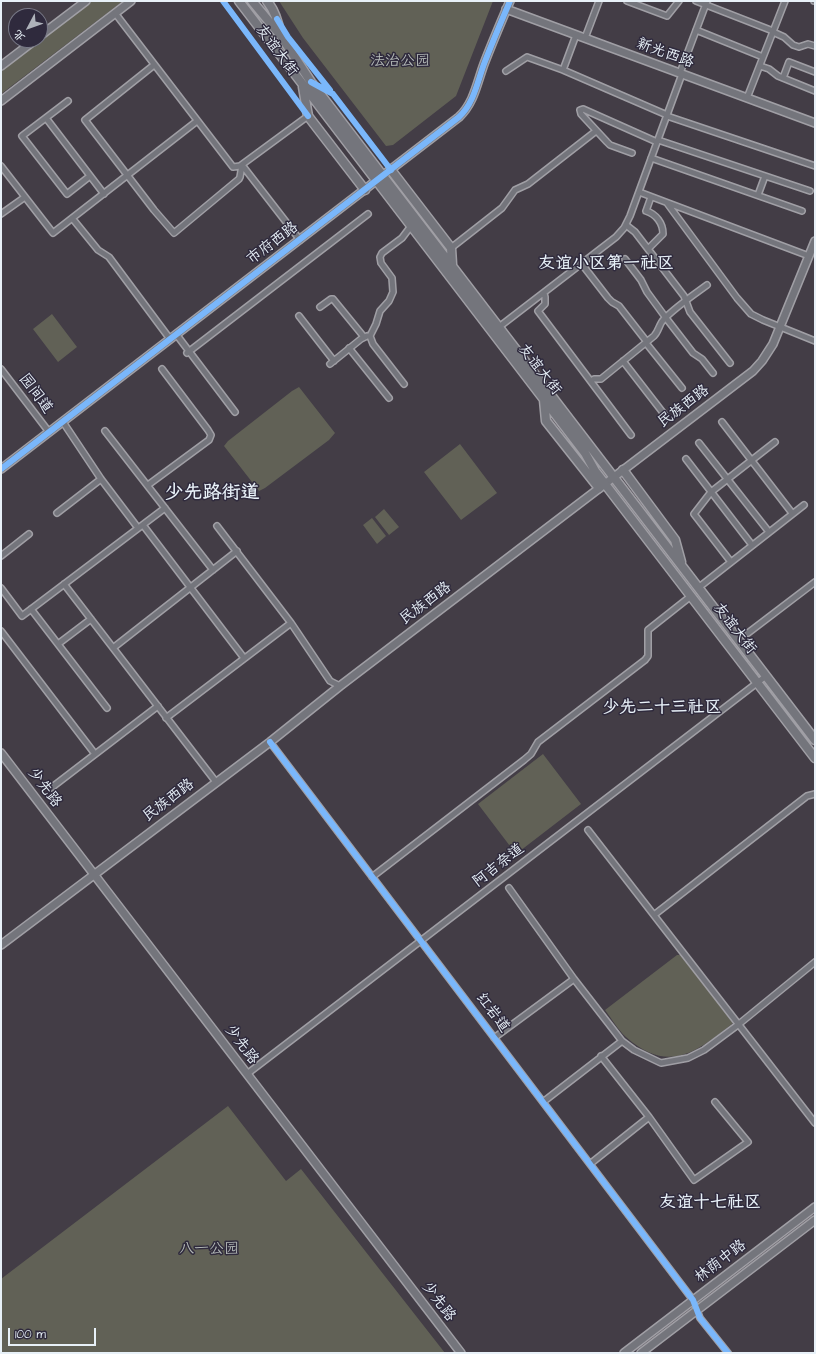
<!DOCTYPE html>
<meta charset="utf-8">
<style>
body{margin:0}
#map{position:relative;width:816px;height:1354px;overflow:hidden;background:#433d46;font-family:"Architects Daughter","LXGW WenKai TC",sans-serif}
canvas{display:block}
.frame{position:absolute;inset:0;border:2px solid #e8f1f8;pointer-events:none}
.north{position:absolute;left:8px;top:8px;width:40px;height:40px;box-sizing:border-box;background:#2f2a3d;border:1px solid #797a88;border-radius:50%;rotate:229deg;font-size:11px;font-weight:700;line-height:16px;text-align:center;color:#e8f1f8}
.north::after{content:'';display:block;margin:auto;width:14px;height:18px;background:#aeb2ba;clip-path:polygon(50% 0,100% 100%,50% 72%,0 100%)}
.scale{position:absolute;left:8px;top:1328px;width:88px;height:18px;box-sizing:border-box;border:2px solid #e8f1f8;border-top:0;padding-left:5px;font-size:12px;line-height:14px;white-space:nowrap;color:#e8f1f8;-webkit-text-stroke:3px #2f2a3d;paint-order:stroke}
</style>
<div id="map">
<canvas width="816" height="1354"></canvas>
<div class="frame"></div>
<div class="north">北</div>
<div class="scale">100 m</div>
</div>
<script>
const ctx = document.querySelector('canvas').getContext('2d');
ctx.lineJoin = 'round';
function paint(path, color) { ctx.fillStyle = color; ctx.fill(path, 'evenodd'); }
function stroke(path, color, width, dash) { ctx.strokeStyle = color; ctx.lineWidth = width; ctx.lineCap = dash ? 'butt' : 'round'; ctx.setLineDash(dash || []); ctx.stroke(path); }
function label(font, color, halo, rows, align = 'center') {
  ctx.font = font + ' "Architects Daughter","LXGW WenKai TC",sans-serif'; ctx.lineWidth = 3; ctx.setLineDash([]); ctx.textBaseline = 'middle'; ctx.strokeStyle = halo; ctx.fillStyle = color; for (const [text, x, y, turn = 0] of rows) {
    ctx.save(); ctx.translate(x, y); ctx.rotate((+turn || 0) * Math.PI / 180); ctx.textAlign = isNaN(turn) ? turn : align; if (halo) ctx.strokeText(text, 0, 0); ctx.fillText(text, 0, 0); ctx.restore();
  }
}
paint(new Path2D(`
 M92,1h31l-122,93v-23z
 M279,1h214l-37,95 -63,49 -7,1 -83,-108z
 M52,314l25,33 -19,15 -25,-33z
 M299,387l36,46 -6,7 -64,48 -6,3 -35,-45 4,-5 64,-50z
 M460,444l37,49 -36,27 -37,-48z
 M384,509l15,18 -10,8 -14,-18z
 M372,518l14,18 -9,8 -14,-19z
 M543,754l38,50 -65,50 -38,-50z
 M677,955h4l52,68c-37,30 -65,51 -107,14 -8,-7 -14,-18 -21,-27z
 M228,1106l58,75 15,-12 144,184h-444v-74z`), '#616156');
const street = new Path2D(`
 M627,1l40,15 12,-15
 M696,1l77,30
 M814,1h1
 M115,13l118,154 7,-1 68,-50
 M696,30l67,27
 M773,32l11,5 9,8 6,2 9,-3 7,2
 M585,38l14,-37
 M154,65l-69,55 69,90 20,23 65,-54 1,-2 2,-12
 M760,66l9,3 9,7 37,15
 M563,70l13,-35
 M506,71l21,-14 36,13 104,45
 M680,73l27,-72
 M783,78l6,-16 26,10
 M747,98l38,-97
 M68,101l-46,35 45,58 23,-18
 M667,116l148,50
 M46,118l58,76
 M658,140l152,51
 M632,153l-22,-8 -3,-3 -26,-28 -1,-4 3,-1 74,33
 M651,158l151,53
 M242,165l58,75
 M1,166l52,67 144,-112
 M639,192l170,64
 M758,195l7,-19
 M667,203l70,95 14,16 12,6 52,21
 M1,214l24,-17
 M72,218l26,32 11,7 61,82
 M626,225l9,7 49,64 6,16 40,51
 M451,248l51,-40 13,-18 13,-6 68,-53
 M648,249l15,-15c0,-11 -7,-20 -17,-23l5,-14
 M625,259l16,21 6,12 19,26 27,35 9,6 11,14
 M581,263l27,35 4,4 7,4 28,36
 M544,293l1,4v7l-7,7 93,124
 M320,307l11,-8h2l31,38
 M299,316l35,45
 M499,327l117,-90 8,-9 6,-12 52,-142
 M176,334l59,78
 M646,343l36,45
 M349,348l40,50
 M187,353l181,-139
 M623,361l41,53
 M330,364l31,-25 6,-3
 M1,369l48,63
 M591,381l3,-2h7l53,-43c5,-5 5,-12 10,-17 13,-13 28,-23 43,-34
 M404,384l-31,-40 -3,-8 6,-12 4,-13 9,-10 4,-9 -1,-14 -11,-15 -1,-6 2,-4 20,-15 9,-12
 M63,422l38,57 37,49
 M722,422l70,91
 M105,431l108,139
 M699,443l70,89
 M686,459l66,86
 M148,485l61,-45 2,-5 -3,-5 -46,-61
 M57,513l44,-34
 M143,525l101,133
 M217,526l74,97 39,58 10,5
 M1,556l28,-22
 M731,562l-37,-48 17,-22 64,-50
 M64,584l152,198
 M1,588l21,28 143,-108
 M698,588l106,-83
 M31,609l76,99
 M1,631l94,123
 M748,633l67,-51
 M58,644l33,-25
 M113,648l124,-97
 M166,718l125,-95
 M270,742l423,558 7,18 28,35
 M51,788l107,-82
 M588,830l227,293
 M372,877l152,-117 7,-6 7,-12 107,-82 3,-4v-26l43,-34
 M509,888l65,91 48,62 12,9 27,13 27,-5 16,-8 35,-26 76,-62
 M654,915l153,-119 8,-2
 M494,1038l80,-59
 M601,1056l48,61 45,63 54,-38 -33,-40
 M247,1074l519,-398
 M543,1102l79,-61
 M590,1164l59,-47`);
const secondary = new Path2D(`
 M506,9l309,114
 M40,36l46,-35
 M1,66l34,-26
 M1,101l130,-100
 M1,469l458,-352c15,-14 18,-34 25,-53 8,-21 17,-42 26,-63
 M1,753l460,600
 M1,945l269,-203 70,-56 413,-315 9,-10 11,-17 42,-103
 M624,1353l191,-146
 M641,1353l174,-133`);
const primary = new Path2D(`
 M239,1l346,452 10,18 10,13 210,274
 M252,1l29,35 30,46 504,658
 M267,1c8,10 11,20 13,32
 M303,87l5,29 57,74
 M391,170l60,78 1,16
 M544,400l2,21 53,67
 M623,470l52,70 6,22`);
stroke(street, '#a09fa5', 8);
stroke(secondary, '#a09fa5', 10);
stroke(primary, '#a09fa5', 11);
stroke(street, '#74757c', 5);
stroke(secondary, '#74757c', 7);
stroke(primary, '#74757c', 8);
stroke(new Path2D(`
 M223,1l85,115
 M277,19l11,18 42,53
 M311,82l22,12 58,76
 M1,469l458,-352c15,-14 18,-34 25,-53 8,-21 17,-42 26,-63
 M270,742l423,558 7,18 28,35`), '#7ab7fb', 6);
label('15px', '#e8f1f8', '#2f2a3d', [
 ["友谊大街",276,51,53],
 ["新光西路",665,54,20],
 ["市府西路",273,244,-37],
 ["友谊大街",539,370,52],
 ["园间道",35,394,53],
 ["民族西路",684,407,-37],
 ["民族西路",426,604,-37],
 ["友谊大街",734,629,52],
 ["少先路",44,788,53],
 ["民族西路",169,801,-37],
 ["阿吉奈道",499,866,-38],
 ["红岩道",492,1013,53],
 ["少先路",241,1045,53],
 ["林荫中路",721,1262,-37],
 ["少先路",438,1302,53]
]);
label('15px', '#b4bab8', '#2f2a3d', [
 ["法治公园",400,62],
 ["八一公园",209,1250]
]);
label('bold 17px', '#e8f1f8', '#2f2a3d', [
 ["友谊小区第一社区",606,264],
 ["少先二十三社区",662,708],
 ["友谊十七社区",710,1203]
]);
label('bold 19px', '#e8f1f8', '#2f2a3d', [
 ["少先路街道",212,494]
]);
</script>
